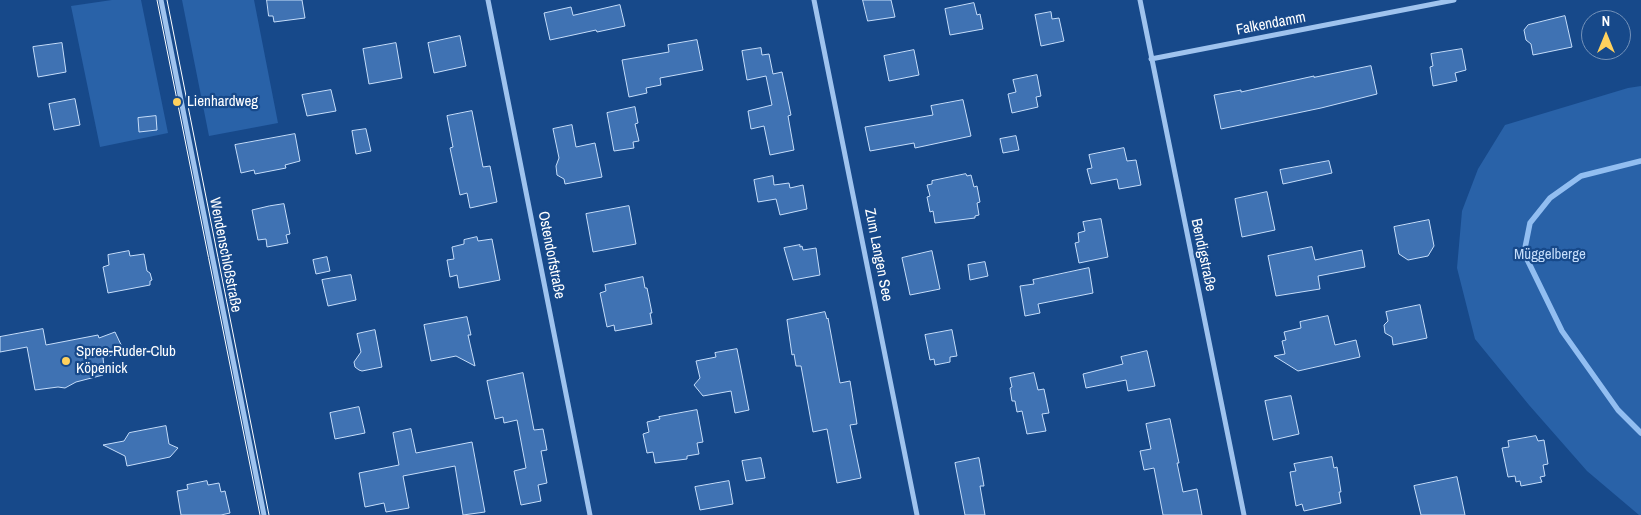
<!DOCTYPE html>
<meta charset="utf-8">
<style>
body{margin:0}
#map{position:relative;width:1641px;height:515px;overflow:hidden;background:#17498a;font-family:"Archivo Narrow",sans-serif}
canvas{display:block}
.north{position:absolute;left:1581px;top:10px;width:50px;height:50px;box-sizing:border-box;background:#17498a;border:1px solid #7492b9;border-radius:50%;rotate:0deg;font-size:14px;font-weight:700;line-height:20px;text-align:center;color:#fff}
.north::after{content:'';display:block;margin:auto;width:18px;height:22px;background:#ffd15d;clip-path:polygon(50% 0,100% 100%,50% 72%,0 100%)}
</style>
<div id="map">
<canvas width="1641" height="515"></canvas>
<div class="north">N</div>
</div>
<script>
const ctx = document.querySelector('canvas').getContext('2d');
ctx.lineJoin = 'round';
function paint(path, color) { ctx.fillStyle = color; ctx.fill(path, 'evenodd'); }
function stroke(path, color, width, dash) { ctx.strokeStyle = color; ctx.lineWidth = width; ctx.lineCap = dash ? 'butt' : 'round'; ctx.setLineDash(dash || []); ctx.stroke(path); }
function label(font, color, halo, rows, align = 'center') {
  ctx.font = font + ' "Archivo Narrow",sans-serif'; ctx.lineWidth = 4.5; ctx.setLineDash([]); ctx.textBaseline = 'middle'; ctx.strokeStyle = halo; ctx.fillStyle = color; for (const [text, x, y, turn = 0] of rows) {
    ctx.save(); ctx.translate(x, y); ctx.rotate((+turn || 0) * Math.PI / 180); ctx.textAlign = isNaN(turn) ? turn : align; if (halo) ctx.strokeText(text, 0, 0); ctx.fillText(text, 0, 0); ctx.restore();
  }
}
paint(new Path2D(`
 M112,0h29l27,133 -68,14 -29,-141z
 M182,0h72l24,123 -69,13z
 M1641,86v429h-2l-52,-44 -58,-66 -54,-66 -18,-71 5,-57 16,-42 27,-44 123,-37z`), '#2962a8');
stroke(new Path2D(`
 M1641,161l-60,15 -31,22 -20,25 -6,30 38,78 56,79 23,23`), '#92bef1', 5.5);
const building = new Path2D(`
 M267,0h35l3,18 -31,4 -1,-6h-4z
 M863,0h28l4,17 -27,4z
 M974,3l3,12 3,-1 3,15 -33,6 -5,-26z
 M620,5l5,21 -28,6 -1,-2 -46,10 -6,-27 27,-6 2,8z
 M1051,12l1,7 7,-1 5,23 -23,5 -6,-31z
 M1565,16l7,31 -39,8 -2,-11 -5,-4 -2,-10 4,-5z
 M460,36l6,30 -32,7 -6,-30z
 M697,40l6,30 -43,8 1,7 -15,3 1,5 -18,4 -7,-37 47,-8 -1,-7z
 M62,43l4,29 -28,5 -5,-30z
 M396,43l6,35 -33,6 -6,-35z
 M761,48l1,7 7,-1 4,20 9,-2 9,43 -3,1 6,34 -24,5 -6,-29 -13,3 -3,-18 24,-6 -6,-29 -19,4 -5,-29z
 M1462,49l4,21 -11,3 2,8 -24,5 -3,-19 3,-1 -2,-12z
 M914,50l5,25 -30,6 -5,-25z
 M1371,66l6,28 -56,14 -100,21 -7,-34 27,-5v2l73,-16v1z
 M1037,75l4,21 -5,1 2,10 -26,6 -4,-19 8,-2 -3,-12z
 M331,90l5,21 -29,5 -5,-21z
 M75,99l5,26 -26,5 -5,-26z
 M963,100l8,36 -56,12 -1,-5 -44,8 -5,-24 68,-12 -2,-9z
 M635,107l3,16 -3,1 4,17 -6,1 1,6 -20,3 -7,-38z
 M472,111l11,56 7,-1 7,36 -27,6 -3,-15 -7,2 -10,-47 3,-1 -6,-31z
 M156,116l1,14 -18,2 -1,-14z
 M572,125l4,22 19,-4 7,34 -37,7 -1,-5 -7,-4 -1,-9 3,-8 -6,-29z
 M366,129l5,22 -15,3 -4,-23z
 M295,134l5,27 -15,4 1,3 -31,6 -1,-4 -13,3 -6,-28z
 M1016,136l3,14 -16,3 -3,-14z
 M1124,148l3,13 9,-1 5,25 -22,4 -2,-10 -26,5 -4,-15 5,-1 -3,-13z
 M1329,161l3,12 -49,11 -3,-14z
 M966,174l1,2 4,-1 3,12 3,-1 3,16 -3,1 2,12 -4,1v2l-40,5 -2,-12 -3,1 -3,-15 3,-1 -3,-11 5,-1v-3z
 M773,176l1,9 15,-2 1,5 13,-3 4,24 -27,6 -4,-16 -18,3 -4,-22z
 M1267,192l8,38 -33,7 -7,-38z
 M284,204l6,30 -4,1 2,8 -21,4 -1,-8 -8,1 -6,-30 17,-4z
 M629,206l7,38 -43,8 -7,-38z
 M1101,219l7,38 -29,6 -4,-20 4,-1 -1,-9 7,-2 -2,-9z
 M1429,220l5,26 -6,10 -20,4 -9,-6 -5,-27z
 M477,237l1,4 14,-2 8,41 -41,8 -2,-13 -7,2 -3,-17 7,-1 -2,-12 12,-3v-4z
 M800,245v2l2,-1 1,4 13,-2 4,27 -27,5 -9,-32z
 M1312,247l3,13 47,-10 3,17 -47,9 2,13 -44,7 -8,-40z
 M129,251l1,5 14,-2 3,17 3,2 2,7 -2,1v4l-42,8 -5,-26 6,-2 -1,-10z
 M932,251l8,38 -30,6 -8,-37z
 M327,257l3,14 -14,3 -3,-14z
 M985,262l3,14 -18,4 -2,-15z
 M1089,268l4,25 -55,11 2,9 -15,3 -5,-30 14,-2 -1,-4z
 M351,275l5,25 -28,6 -6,-26z
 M643,277l2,11h2l5,25h-2l2,11 -37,7 -1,-6 -7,2 -7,-34 6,-2 -1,-6z
 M1420,305l7,33 -34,7 -1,-8 -7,-4 -1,-8 4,-4 -2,-9z
 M825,312l2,7 1,-1 12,65 10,-2 7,43 -7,1 11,53 -24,5 -10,-54 -14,3 -12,-66h-5l-2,-12 -2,1 -5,-35z
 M1328,316l7,29 21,-5 4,17 -62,14 -24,-15 11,-2 -3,-13 4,-1 -2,-8 17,-4 -1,-6z
 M467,317l4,18h-3l7,31 -19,-10 -25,5 -7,-36z
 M43,329l3,16 52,-10 1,3 16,-6 9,19 -21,7 1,8 -3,1 2,8 -27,7 -11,6 -7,-1 -23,3 -8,-43 -27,5v-15z
 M375,330l7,37 -20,4 -3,-1 -4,-3 -1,-5 7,-10 -4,-18z
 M952,330l5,26 -7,1v5l-15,3 -1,-6 -4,1 -5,-25z
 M737,349l12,61 -14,3 -4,-22 -28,5 -9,-11 6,-7 -4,-17 20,-4 -1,-4z
 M1147,351l8,35 -27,5 -2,-11 -40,8 -3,-14 40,-10 -2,-7z
 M523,373l11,57 9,-1 4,21 -6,1 6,32 -9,2 3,16 -20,4 -7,-34 12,-3 -9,-48 -13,3 -1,-6 -8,2 -8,-38z
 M1034,373l4,17 6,-1 5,24 -7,1 4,17 -19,3 -5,-23 -5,1 -2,-11h-3l-2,-13 2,-1 -2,-9z
 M1291,396l8,38 -26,6 -8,-39z
 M359,407l6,26 -30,6 -5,-26z
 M697,410l6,32 -6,1 2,11 -12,2v3l-32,4 -2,-11 -6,1 -4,-19 6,-2 -2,-10 13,-3 -1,-2z
 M1170,419l9,44h-2l6,29 14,-3 5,26h-39l-9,-47 -10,2 -4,-19 11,-2 -5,-25z
 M166,426l3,18 9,4 -8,9 -43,9 -2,-10 -22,-11 21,-4 5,-8z
 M411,429l5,24 56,-11 13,70 -22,3 -8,-49 -52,10 6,32 -23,4 -2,-9 -19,4 -6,-34 40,-8 -6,-32z
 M1536,436l2,5 6,-1 4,24 -5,1 2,11 -5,1 2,5 -21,4 -1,-5 -4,1 -1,-6 -7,1 -6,-29 7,-1 -1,-6z
 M1332,457l2,11 3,-1 4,25h-2l2,11 -37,8 -2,-7 -6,2 -6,-34 6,-1 -2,-7z
 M761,458l4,20 -19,3 -4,-20z
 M979,458l5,28h-4l5,29h-20l-10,-52z
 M1457,477l8,38h-44l-7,-29z
 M207,481l1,4 11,-2 2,9 4,-1 5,22 -9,2h-40l-4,-24 11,-2 -1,-4z
 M729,481l4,23 -33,6 -5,-23z`);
paint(building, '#3f72b3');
stroke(building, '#c5ddfa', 1);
stroke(new Path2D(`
 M161,0l103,515
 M488,0l102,515
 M814,0l103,515
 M1140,0l104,515
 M1151,59l303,-59`), '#9fc3ee', 5);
stroke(new Path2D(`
 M157,0l103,515
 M167,0l102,515`), '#fff', 1);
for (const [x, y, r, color] of [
 [177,102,5,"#ffd15d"],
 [66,361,5,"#ffd15d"]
]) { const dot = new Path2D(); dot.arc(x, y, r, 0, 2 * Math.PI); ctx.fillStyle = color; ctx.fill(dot); stroke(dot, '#17498a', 2); }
label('15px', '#fff', '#17498a', [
 ["Falkendamm",1271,24,-11],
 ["Wendenschloßstraße",225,255,79],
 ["Ostendorfstraße",551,255,79],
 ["Zum Langen See",878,255,79],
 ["Bendigstraße",1203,255,78]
]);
label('15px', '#fff', '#17498a', [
 ["Lienhardweg",187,102],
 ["Spree-Ruder-Club",76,352],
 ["Köpenick",76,369]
], 'left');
label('15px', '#c5ddfa', '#17498a', [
 ["Müggelberge",1550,255]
]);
</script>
